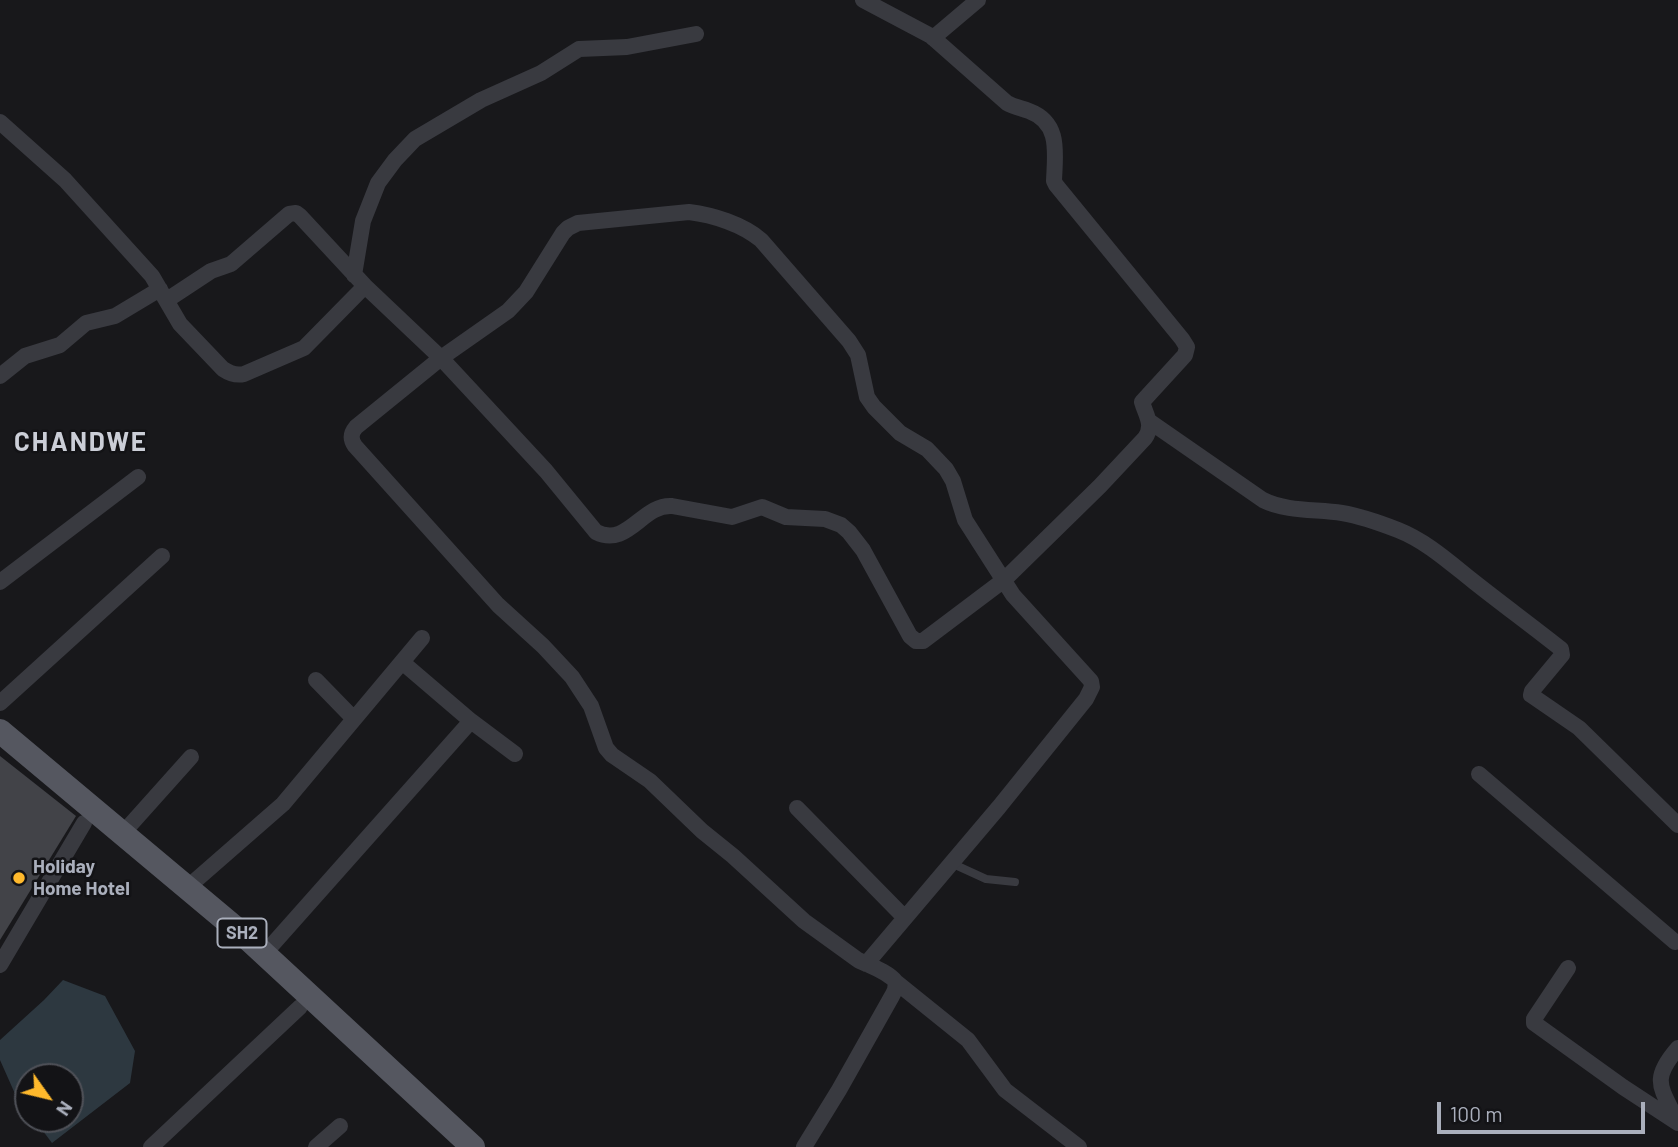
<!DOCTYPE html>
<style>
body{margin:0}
#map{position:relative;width:1678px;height:1147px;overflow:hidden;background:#18181b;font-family:Barlow,sans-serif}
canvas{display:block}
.north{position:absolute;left:14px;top:1063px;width:70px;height:70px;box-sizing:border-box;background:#131316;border:2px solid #4f5158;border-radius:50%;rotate:124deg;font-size:19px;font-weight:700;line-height:28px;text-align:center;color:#aaafbc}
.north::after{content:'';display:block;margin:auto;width:24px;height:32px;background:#ffb92c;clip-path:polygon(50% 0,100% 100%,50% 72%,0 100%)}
.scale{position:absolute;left:1437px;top:1102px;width:208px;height:32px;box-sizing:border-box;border:4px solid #aaafbc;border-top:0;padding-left:9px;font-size:21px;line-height:24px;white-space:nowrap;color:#aaafbc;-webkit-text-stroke:5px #131316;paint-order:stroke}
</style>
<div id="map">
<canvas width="1678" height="1147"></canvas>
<div class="north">N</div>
<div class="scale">100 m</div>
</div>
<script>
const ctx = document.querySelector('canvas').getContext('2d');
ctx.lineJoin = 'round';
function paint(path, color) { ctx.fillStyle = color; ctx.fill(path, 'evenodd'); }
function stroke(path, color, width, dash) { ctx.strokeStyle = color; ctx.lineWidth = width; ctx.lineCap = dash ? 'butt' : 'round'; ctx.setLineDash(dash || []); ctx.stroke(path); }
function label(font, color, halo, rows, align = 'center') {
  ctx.font = font + ' Barlow,sans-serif'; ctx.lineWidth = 5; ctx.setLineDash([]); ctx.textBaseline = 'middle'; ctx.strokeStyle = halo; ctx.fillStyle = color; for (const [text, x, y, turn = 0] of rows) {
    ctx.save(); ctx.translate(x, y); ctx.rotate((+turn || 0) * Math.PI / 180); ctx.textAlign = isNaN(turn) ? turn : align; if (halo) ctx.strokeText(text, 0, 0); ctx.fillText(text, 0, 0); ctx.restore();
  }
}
paint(new Path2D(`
 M63,980l42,16 30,55 -5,32 -78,60 -18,-24h36v-42h-42v35l-12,-16 -16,-36v-20l44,-40z`), '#2d3840');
paint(new Path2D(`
 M0,756l76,60 -76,124z`), '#424348');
stroke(new Path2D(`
 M951,863l35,16 29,3`), '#393a40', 8);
stroke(new Path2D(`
 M933,38l45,-38
 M0,122l65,58 87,96 28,48 43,45c6,4 13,7 21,5l60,-26 61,-62
 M354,275l9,-54 15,-38 17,-23 20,-21 66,-39 60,-27 38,-24 48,-2 69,-13
 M167,300l44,-29 20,-7 58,-50 7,-1 4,3 65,70 76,72 105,113 50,61c32,16 46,-28 76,-26l60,11 30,-10 24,10 39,2 16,6 8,7 14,18 47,86 6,5h7l81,-61 96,-94 45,-48c9,-13 1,-22 -3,-36l43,-47 2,-8 -5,-8 -126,-154 -2,-4c1,-28 7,-58 -25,-70 -8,-3 -15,-4 -22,-8l-76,-67 -68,-36
 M0,376l25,-20 35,-11 26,-22 29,-7 45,-27
 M1149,421l114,79c24,12 53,9 79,13 18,3 38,10 56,17 28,11 51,32 75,51 29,23 59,45 88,68l1,6 -30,36 -1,4 48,33 99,97
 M0,582l138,-105
 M402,662l69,59 44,33
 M316,680l38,39
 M0,703l162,-147
 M1479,774l196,168
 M797,808l108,110
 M123,833l68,-76
 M188,887l95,-83 139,-166
 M264,954l207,-233
 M0,965l84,-142
 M1568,968l-34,51v4l89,64 55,36
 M896,982l72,58 37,50 74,57
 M1677,1121c-16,-34 -27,-41 1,-73
 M151,1147l149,-140
 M316,1147l24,-21
 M804,1147l35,-57 53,-94 3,-6 1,-8c-9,-11 -26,-16 -38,-22l-54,-39 -71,-65 -31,-25 -52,-50 -38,-26 -6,-7 -15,-42 -19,-29 -29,-31 -45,-41 -143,-159c-5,-7 -4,-13 1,-19l85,-69 67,-47 18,-19 37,-59 5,-5 10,-5 111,-11c24,3 53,12 72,28l88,101 9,14 9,42 7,10 26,26 27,16 19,20 7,12 12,39 48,75 78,86 1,6 -6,12 -87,108 -133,157`), '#393a40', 16);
stroke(new Path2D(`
 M0,731l246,206 227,210`), '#555760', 24);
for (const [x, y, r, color] of [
 [19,878,7,"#ffb92c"]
]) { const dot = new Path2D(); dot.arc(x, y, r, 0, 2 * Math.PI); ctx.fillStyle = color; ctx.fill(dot); stroke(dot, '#131316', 2.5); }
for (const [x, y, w] of [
 [242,933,49]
]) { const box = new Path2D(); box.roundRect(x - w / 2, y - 14.5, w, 29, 5); ctx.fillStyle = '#131316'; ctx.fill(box); stroke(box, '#aaafbc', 2); }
label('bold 18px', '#aaafbc', null, [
 ["SH2",242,933]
]);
label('bold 19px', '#aaafbc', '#131316', [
 ["Holiday",33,867],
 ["Home Hotel",33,889]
], 'left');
ctx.letterSpacing = '2px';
label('bold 26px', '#cbced7', '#131316', [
 ["CHANDWE",81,442]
]);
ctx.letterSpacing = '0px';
</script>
